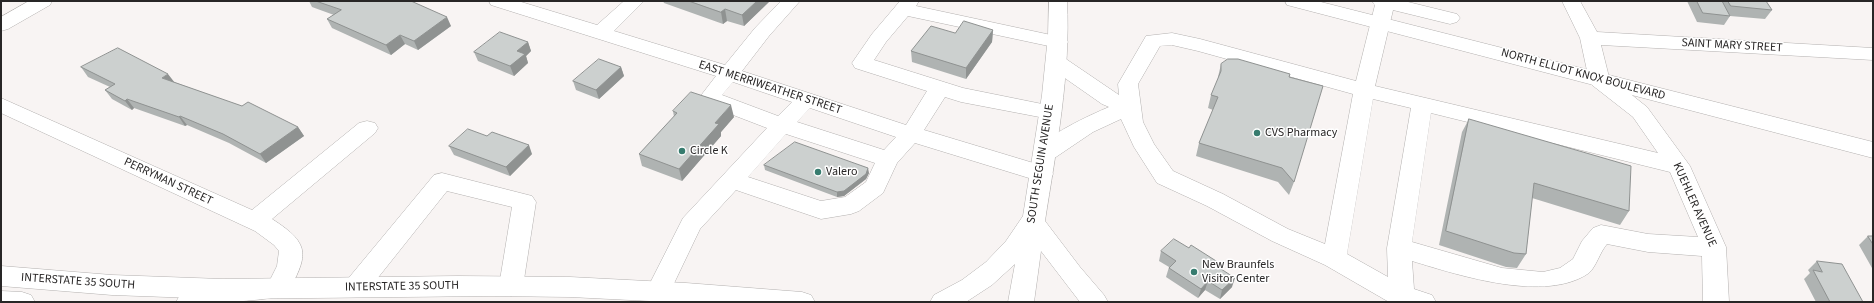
<!DOCTYPE html>
<style>
body{margin:0}
#map{position:relative;width:1874px;height:303px;overflow:hidden;background:#f8f4f3;font-family:"Source Sans 3",sans-serif}
canvas{display:block}
.frame{position:absolute;inset:0;border:2px solid #282626;pointer-events:none}
</style>
<div id="map">
<canvas width="1874" height="303"></canvas>
<div class="frame"></div>
</div>
<script>
const ctx = document.querySelector('canvas').getContext('2d');
ctx.lineJoin = 'round';
function stroke(path, color, width, dash) { ctx.strokeStyle = color; ctx.lineWidth = width; ctx.lineCap = dash ? 'butt' : 'round'; ctx.setLineDash(dash || []); ctx.stroke(path); }
function paint(path, color) { ctx.fillStyle = color; ctx.fill(path, 'evenodd'); }
function label(font, color, halo, rows, align = 'center') {
  ctx.font = font + ' "Source Sans 3",sans-serif'; ctx.lineWidth = 3; ctx.setLineDash([]); ctx.textBaseline = 'middle'; ctx.strokeStyle = halo; ctx.fillStyle = color; for (const [text, x, y, turn = 0] of rows) {
    ctx.save(); ctx.translate(x, y); ctx.rotate((+turn || 0) * Math.PI / 180); ctx.textAlign = isNaN(turn) ? turn : align; if (halo) ctx.strokeText(text, 0, 0); ctx.fillText(text, 0, 0); ctx.restore();
  }
}
const minor = new Path2D(`
 M29,1h23l-2,4 -42,24 -7,2v-14z
 M489,1h29l79,24 27,-24h20l-30,30 111,34 30,-37 26,-27h19l-31,35 -27,35 164,54 21,-34 -72,-23 -3,-5 20,-29 28,-33h19l-3,5 149,32 3,4 -3,4 -7,2 -150,-32 -22,26 -12,18 89,28 94,19 4,5 -4,5 -7,2 -89,-17 -16,-5 -21,33 126,38 3,6 -3,6 -8,2 -127,-39 -18,20 -14,30 -24,18 -8,3 -30,5 -85,-29 -36,39 -33,69 -9,3 -9,-3 -3,-7 37,-73 84,-90 -65,-25 -3,-5 17,-22 -225,-71zM733,82l59,20 -14,14 -56,-21zM810,108l86,29 -12,13 -87,-28zM786,134l89,29 -9,19 -21,15 -24,4 -73,-24z
 M1372,1h32l53,13 3,4 -3,4 -7,2 -57,-14 -18,76 283,67 -25,-36 -41,-32 -3,-5 -9,-42 -18,-37h18l17,31 276,16v12l-272,-15 8,32 38,30 43,59 36,81 3,55h-26l-1,-46 -54,-4 -41,-8c-7,8 -11,23 -18,29 -43,30 -128,3 -177,-12l2,28 18,6 4,7h-47l-64,-37 -53,-24 -65,-35 -50,-23 -23,-36 -13,-28 -28,13 -40,27 -8,2 -8,-2 -3,-6c10,-17 56,-38 75,-46l-7,-3 -53,-37 -3,-5 3,-5 7,-2 7,2 56,38 -1,-11 28,-48 26,-3 28,6 156,42 19,-76zM1172,45l26,6 155,43 -28,150 -37,-15 -65,-35 -50,-23 -19,-27 -11,-22 -5,-38 22,-38zM1373,99l38,9 -24,140 1,29 -41,-23zM1431,113l239,59 28,65 -50,-3 -47,-9 -8,3 -11,13 -9,18 -13,9 -17,4 -41,-4 -90,-26z
 M1,98l251,112 107,-87 8,-2 8,2 3,5 -3,5 -103,86c41,26 35,37 15,76l-9,3 -9,-3 -3,-7 11,-22 2,-15 -5,-6 -19,-14 -254,-118z
 M442,173l90,23 4,6 -13,84 -3,7 -9,3 -9,-3 -3,-7 13,-79 -65,-16 -82,103 -9,3 -9,-3 -3,-7 3,-7 87,-105z`);
const major = new Path2D(`
 M1049,1h18c4,71 -11,150 -22,220l35,46 24,28 4,7h-28l-39,-51 -7,51h-26l7,-38 -23,21 -26,17h-36l4,-7 28,-15 24,-18 20,-21 17,-25 19,-121 6,-59z
 M1285,1h32l556,141v16l-586,-153z
 M1,266l111,9 110,4 236,-3 112,1 116,6 116,9 9,3 4,7h-145l-100,-5 -78,-1 -270,3 -110,-4 -111,-9z`);
const highway = new Path2D(`
 M278,278l9,3 3,7 -3,7c-35,8 -74,7 -111,7l4,-7 9,-3z
 M1,291l21,1 9,3 4,7h-34z`);
stroke(minor, '#b3b0af', 1);
stroke(major, '#b3b0af', 1);
stroke(highway, '#b3b0af', 1);
paint(minor, '#fff');
paint(major, '#fff');
paint(highway, '#fff');
paint(new Path2D(`
 M309,1h102l40,25 -33,24 -13,-6 -14,11 -59,-27 -5,-9 7,-4 -22,-8z
 M663,1h107l-26,25 -17,-5 -4,3 -59,-21z
 M1687,1h79l6,9 -7,9 -35,-3 -6,9 -27,-3z
 M993,30l-1,12 -26,37 -54,-17 -1,-11 44,-18z
 M528,42l3,9 -5,5 2,7 -14,13 -36,-15 -4,-9z
 M1221,64l68,13 5,105 -5,13 -11,-13 -82,-26 3,-13 14,-33 -5,-2 3,-13 7,-15v-3z
 M81,67l93,15 124,45 6,9 -38,27 -37,-20 -42,-18 -2,1 -51,-18 -2,2 -20,-11 -7,-9 5,-3 -22,-10z
 M621,67l3,9 -25,23 -23,-9 -3,-9z
 M673,111l61,6 -13,15v4l-39,45 -40,-15 -3,-12 35,-37z
 M1469,119l160,92 -9,14 -88,-27 -6,56 -9,14 -11,-1 -67,-22 23,-113z
 M449,146l83,8 -22,22 -56,-21z
 M764,165l105,8 -3,6 -22,17 -7,1 -72,-27z
 M1868,236h5v32h-1l-13,-23z
 M1161,251l61,19 10,17 -12,12 -15,-9 -7,8 -32,-21 3,-10 -10,-6z
 M1817,261l46,41h-47l-12,-23 6,-6 -2,-3z`), '#afb3b2');
paint(new Path2D(`
 M757,1h13l-26,25 -2,-11z
 M725,9l2,12 -4,3 -2,-12z
 M447,17l4,9 -33,24 -4,-9z
 M993,30l-1,12 -26,37v-11z
 M400,35l5,9 -14,11 -5,-10z
 M528,42l3,9 -5,5 2,7 -14,13 -4,-10 7,-15z
 M621,67l3,9 -25,23 -3,-9z
 M168,74l7,9 -13,-5z
 M127,99l7,9 -2,2 -7,-9z
 M731,105l3,12 -13,15v4l-39,45 -3,-12 36,-46z
 M180,116l7,9 -2,1 -6,-9z
 M298,127l6,9 -38,27 -6,-9z
 M529,145l3,9 -22,22 -4,-9z
 M868,168l1,5 -3,6 -22,17 -7,1v-5z
 M1235,278l-3,9 -12,12 2,-9z
 M1208,281l-3,9 -7,8 3,-9z`), '#8f9291');
const building = new Path2D(`
 M316,1h95l36,16 -33,24 -14,-6 -14,10 -59,-26 14,-9z
 M689,1h68l-15,14 -17,-6 -4,3z
 M1697,1h25l8,15 -27,-3z
 M1728,1h38l6,9 -41,-4z
 M964,21l29,9 -27,38 -55,-17 20,-25 24,7z
 M500,32l28,10 -11,9 8,3 -15,12 -36,-14z
 M118,48l50,26 -6,4 80,28 6,-4 50,25 -38,27 -37,-20 -43,-18 -1,1 -52,-18 -2,2 -20,-11 10,-6 -34,-17z
 M599,59l22,8 -25,23 -23,-9z
 M1228,59h10l52,15 -1,3 34,9 -29,96 -12,-14 -83,-25 19,-46 -7,-2 10,-24v-7z
 M691,92l40,13 -16,18 4,1 -40,45 -40,-15 38,-41 -4,-2z
 M1469,119l162,47 -2,45 -95,-28 -8,71 -12,-1 -68,-22z
 M468,129l19,7 5,-4 37,13 -23,22 -57,-21z
 M795,142l73,26 -2,6 -22,17 -7,1 -73,-27z
 M1868,236h5v8z
 M1174,239l15,9 2,-3 33,21 -3,3 14,9 -13,12 -14,-9 -7,8 -32,-21 7,-7 -15,-10z
 M1817,261l25,3 21,38h-33l-17,-32 9,2z`);
paint(building, '#ccd0cf');
stroke(building, '#8f9291', 1);
for (const [x, y, r, color] of [
 [1257,133,4,"#377c6f"],
 [682,151,4,"#377c6f"],
 [818,172,4,"#377c6f"],
 [1194,272,4,"#377c6f"]
]) { const dot = new Path2D(); dot.arc(x, y, r, 0, 2 * Math.PI); ctx.fillStyle = color; ctx.fill(dot); stroke(dot, '#fff', 1.5); }
label('12px', '#282626', '#fff', [
 ["SAINT MARY STREET",1732,46,3],
 ["NORTH ELLIOT KNOX BOULEVARD",1583,75,15],
 ["EAST MERRIWEATHER STREET",770,88,18],
 ["SOUTH SEGUIN AVENUE",1041,164,-81],
 ["PERRYMAN STREET",168,182,25],
 ["KUEHLER AVENUE",1694,205,66],
 ["INTERSTATE 35 SOUTH",78,282,4],
 ["INTERSTATE 35 SOUTH",402,287,-1]
]);
label('12px', '#282626', '#fff', [
 ["CVS Pharmacy",1265,133],
 ["Circle K",690,151],
 ["Valero",826,172],
 ["New Braunfels",1202,265],
 ["Visitor Center",1202,279]
], 'left');
</script>
